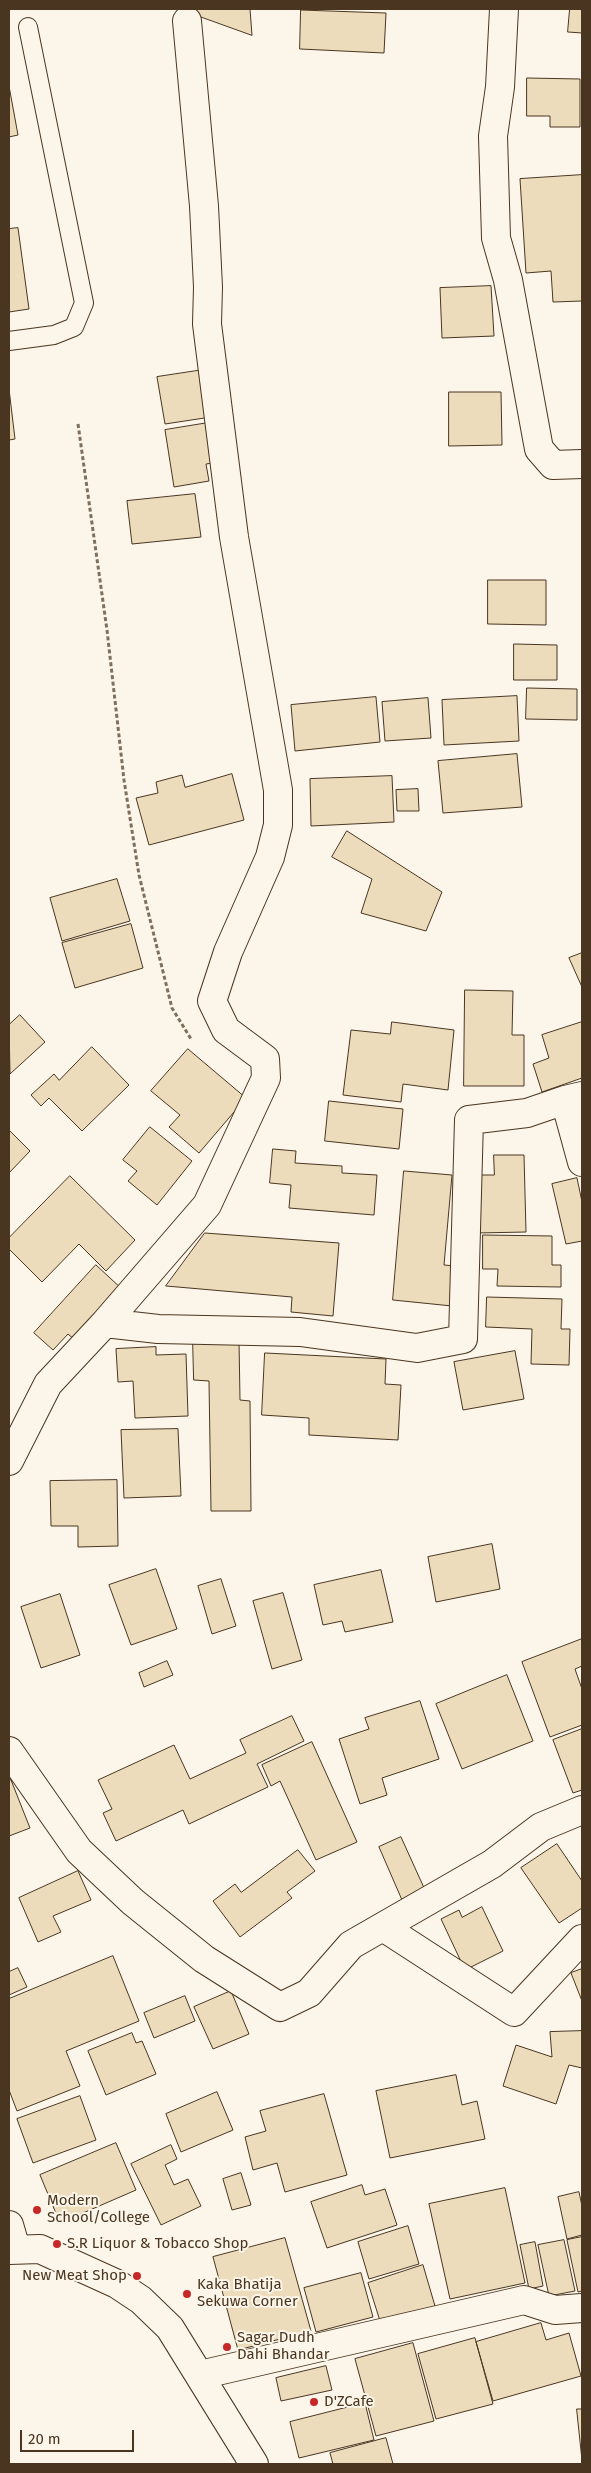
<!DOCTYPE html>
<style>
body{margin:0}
#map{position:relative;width:591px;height:2473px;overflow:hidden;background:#fbf6e9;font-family:"Fira Sans",sans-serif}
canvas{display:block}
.frame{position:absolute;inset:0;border:10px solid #4a3520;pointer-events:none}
.scale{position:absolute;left:20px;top:2430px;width:114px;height:22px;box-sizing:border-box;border:2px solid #4a3520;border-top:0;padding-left:6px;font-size:15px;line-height:18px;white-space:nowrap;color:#4a3520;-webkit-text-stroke:4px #fbf6e9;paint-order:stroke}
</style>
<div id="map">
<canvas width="591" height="2473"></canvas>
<div class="frame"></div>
<div class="scale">20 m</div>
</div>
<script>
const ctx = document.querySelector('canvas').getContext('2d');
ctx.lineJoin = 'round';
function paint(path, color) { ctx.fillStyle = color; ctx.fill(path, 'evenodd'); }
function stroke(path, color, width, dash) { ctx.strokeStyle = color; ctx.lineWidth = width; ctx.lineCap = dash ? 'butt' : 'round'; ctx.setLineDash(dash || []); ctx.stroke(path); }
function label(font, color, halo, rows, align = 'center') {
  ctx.font = font + ' "Fira Sans",sans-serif'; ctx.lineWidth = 4; ctx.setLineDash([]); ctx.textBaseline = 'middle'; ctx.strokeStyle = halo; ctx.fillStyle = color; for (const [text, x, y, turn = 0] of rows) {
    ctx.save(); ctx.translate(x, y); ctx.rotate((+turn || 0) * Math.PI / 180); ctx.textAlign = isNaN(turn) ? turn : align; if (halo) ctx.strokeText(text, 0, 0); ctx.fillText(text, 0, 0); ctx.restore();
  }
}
const building = new Path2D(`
 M179,9h71l2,26z
 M570,9h12v24l-14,-1z
 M301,10l85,3 -2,40 -84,-4z
 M527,78l53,1v48h-30v-11h-23z
 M9,86l9,49 -9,2z
 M582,175v126l-29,1 -2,-31 -25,2 -6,-94z
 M18,228l11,81 -20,3v-83z
 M491,286l3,50 -52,2 -2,-50z
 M203,370l8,47 -46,7 -8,-47z
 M9,389l6,50 -6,1z
 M449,392h52l1,53 -53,1z
 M214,422l6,40 -14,2 3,17 -35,6 -9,-57z
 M195,494l6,43 -69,7 -5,-43z
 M488,580h58v45l-58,-1z
 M514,644l43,1v35h-43z
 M527,688l50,1v31l-51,-1z
 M517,696l2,45 -75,4 -2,-45z
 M376,697l4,45 -85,9 -4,-46z
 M428,698l3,40 -46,3 -3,-39z
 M517,754l5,53 -79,6 -5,-52z
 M232,774l12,46 -95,25 -13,-47 22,-5 -2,-11 26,-7 3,12z
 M392,776l2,46 -83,4 -1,-47z
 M418,789l1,22h-22l-1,-21z
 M347,831l95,61 -16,39 -65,-18 11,-34 -40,-22z
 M117,879l13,42 -68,20 -12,-43z
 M131,924l12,44 -68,20 -13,-45z
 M582,953v34l-13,-29z
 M465,990l48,1 -1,44h12v51h-60z
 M20,1015l25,27 -35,32 -1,-49z
 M392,1022l62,8 -6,60 -45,-6 -2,18 -58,-7 8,-65 39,4z
 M582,1022v56l-40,14 -9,-28 16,-6 -7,-23z
 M92,1047l37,38 -47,46 -33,-33 -8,8 -10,-11 23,-21 5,6z
 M188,1049l58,49 -47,55 -30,-26 11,-12 -29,-24z
 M329,1101l74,8 -4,40 -74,-8z
 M150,1127l42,34 -35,44 -29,-24 9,-10 -14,-11z
 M9,1130l21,21 -21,22z
 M273,1149l23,2 -1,12 47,3v7l35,2 -3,40 -85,-7 2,-23 -21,-2z
 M494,1155h30l2,77 -50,1 -1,-58h19z
 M404,1171l48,4 -8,90 12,1 -4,40 -59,-6z
 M70,1176l65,64 -29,31 -27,-27 -37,38 -33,-33v-11z
 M577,1178l5,24v39l-16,3 -14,-60z
 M205,1233l134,10 -6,73 -42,-4 1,-15 -126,-11z
 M483,1235l69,1v29h9v22l-64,-1 1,-17h-15z
 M96,1265l27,25 -47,51 -8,-7 -15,16 -19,-17z
 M487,1297l75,2 -1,30h9l-1,36 -38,-1 1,-35 -46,-2z
 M193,1340h46l1,60 10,1 1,110h-40l-2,-130 -15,-1z
 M156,1347v8l30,-1 2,62 -53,2 -2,-37 -15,1 -2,-33z
 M515,1351l9,48 -61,11 -9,-48z
 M265,1353l121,6 -1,25 16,1 -3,55 -89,-5v-17l-47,-3z
 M178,1429l3,67 -57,2 -3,-68z
 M117,1480l1,66 -40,1v-21h-27l-1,-45z
 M492,1544l8,45 -64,13 -8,-45z
 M156,1569l21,60 -46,16 -22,-60z
 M381,1570l12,52 -48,10 -3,-11 -19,4 -9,-40z
 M221,1579l15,47 -24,8 -14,-48z
 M283,1593l19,67 -30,9 -19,-68z
 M60,1594l20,61 -39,13 -20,-61z
 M582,1639v27l-7,3 7,20v36l-32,12 -28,-75z
 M167,1661l6,14 -29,12 -5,-14z
 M507,1675l26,66 -71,28 -26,-65z
 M420,1701l19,58 -57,19 5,17 -27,9 -21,-65 30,-10 -4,-11z
 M292,1716l12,25 -47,23 11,23 -79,37 -6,-14 -67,31 -13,-28 9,-4 -14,-29 76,-35 16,34 56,-26 -6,-13z
 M582,1729v61l-9,3 -20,-53z
 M312,1742l45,100 -41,18 -36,-79 -9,5 -9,-21z
 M11,1780l19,48 -21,8v-55z
 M401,1837l24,53 -23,10 -23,-53z
 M557,1844l25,37v27l-23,15 -38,-55z
 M298,1850l17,21 -28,21 5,6 -52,39 -27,-36 22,-17 6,8z
 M78,1871l13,29 -38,16 8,16 -23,10 -19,-44z
 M482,1907l21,44 -38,19 -24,-51 18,-9 3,7z
 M113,1956l26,65 -73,30 14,35 -63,25 -8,-21v-91z
 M18,1968l9,19 -18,8v-23z
 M582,1969v32l-11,-28z
 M231,1991l18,43 -36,15 -19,-42z
 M185,1996l10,25 -41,17 -10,-25z
 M582,2031v37l-13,-3 -13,39 -53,-18 13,-41 36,12 -2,-25z
 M132,2033l4,10 6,-2 14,33 -50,21 -18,-44z
 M456,2075l6,30 15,-4 8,38 -95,19 -14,-67z
 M217,2092l16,38 -52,22 -15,-38z
 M324,2094l23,81 -62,17 -8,-29 -24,7 -8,-33 21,-6 -6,-20z
 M80,2096l16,44 -63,23 -16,-44z
 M116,2143l20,47 -76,33 -20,-48z
 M171,2145l6,14 -12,6 9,20 14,-6 13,27 -40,19 -30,-61z
 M241,2173l10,32 -19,5 -9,-31z
 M362,2185l3,10 20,-6 12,36 -70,23 -16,-46z
 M505,2188l20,95 -75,16 -21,-95z
 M579,2192l3,14v29l-15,4 -9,-42z
 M408,2226l11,38 -50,15 -11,-37z
 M582,2237v54l-4,1 -11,-52z
 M285,2238l26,93 -73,19 -25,-93z
 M564,2240l11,51 -26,5 -11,-51z
 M535,2242l8,44 -14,3 -9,-44z
 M423,2265l12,41 -54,18 -13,-41z
 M361,2273l12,44 -57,15 -12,-44z
 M541,2323l5,17 23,-7 12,43 -88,25 -17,-59z
 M475,2338l18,66 -57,15 -18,-65z
 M413,2343l21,78 -58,15 -21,-77z
 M326,2366l6,24 -51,11 -5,-23z
 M365,2403l9,37 -75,18 -9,-36z
 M577,2409h5v51z
 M386,2438l7,26h-60l-3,-11z`);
paint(building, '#ecdcbc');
stroke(building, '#4a3520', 1);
const lane = new Path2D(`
 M9,341l45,-6 20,-8 10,-24 -56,-276`);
const street = new Path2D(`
 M504,9l-4,78 -7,49 3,102 12,42 31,169 14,16 29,-1
 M582,1096l-17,4 17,62
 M105,1323l53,6 142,3 117,16 46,-9 6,-219 58,-7 38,-13
 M9,1461l39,-77 57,-61 102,-118 59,-127 -1,-19 -39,-29 -14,-29 16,-49 42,-95 8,-32v-35l-44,-253 -27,-213 1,-37 -4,-81 -17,-185
 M9,1751l70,100 54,51 71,57 76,48 29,-14 42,-48 141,-81 49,-37 41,-17
 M383,1927l131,85 68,-73
 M9,2225l7,24
 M9,2250l31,-1 77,35 24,16 29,28 84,136
 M200,2375l324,-75 31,10 27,-2`);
stroke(lane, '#4a3520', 20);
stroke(street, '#4a3520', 30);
stroke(new Path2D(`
 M78,424l29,206 17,150 15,95 33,133 19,31`), '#7f6f5c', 3, [4, 2.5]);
stroke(lane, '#fbf6e9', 18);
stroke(street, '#fbf6e9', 28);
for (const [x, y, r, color] of [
 [37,2210,5,"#c62828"],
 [57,2244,5,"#c62828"],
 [137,2276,5,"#c62828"],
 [187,2294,5,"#c62828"],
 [227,2347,5,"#c62828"],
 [314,2402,5,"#c62828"]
]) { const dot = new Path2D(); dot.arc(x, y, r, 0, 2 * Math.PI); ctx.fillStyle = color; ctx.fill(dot); stroke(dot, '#fbf6e9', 2); }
label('15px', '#4a3520', '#fbf6e9', [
 ["Modern",47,2201],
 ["School/College",47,2218],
 ["S.R Liquor & Tobacco Shop",67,2244],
 ["New Meat Shop",127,2276,"right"],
 ["Kaka Bhatija",197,2285],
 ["Sekuwa Corner",197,2302],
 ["Sagar Dudh",237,2338],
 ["Dahi Bhandar",237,2355],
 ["D'ZCafe",324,2402]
], 'left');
</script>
